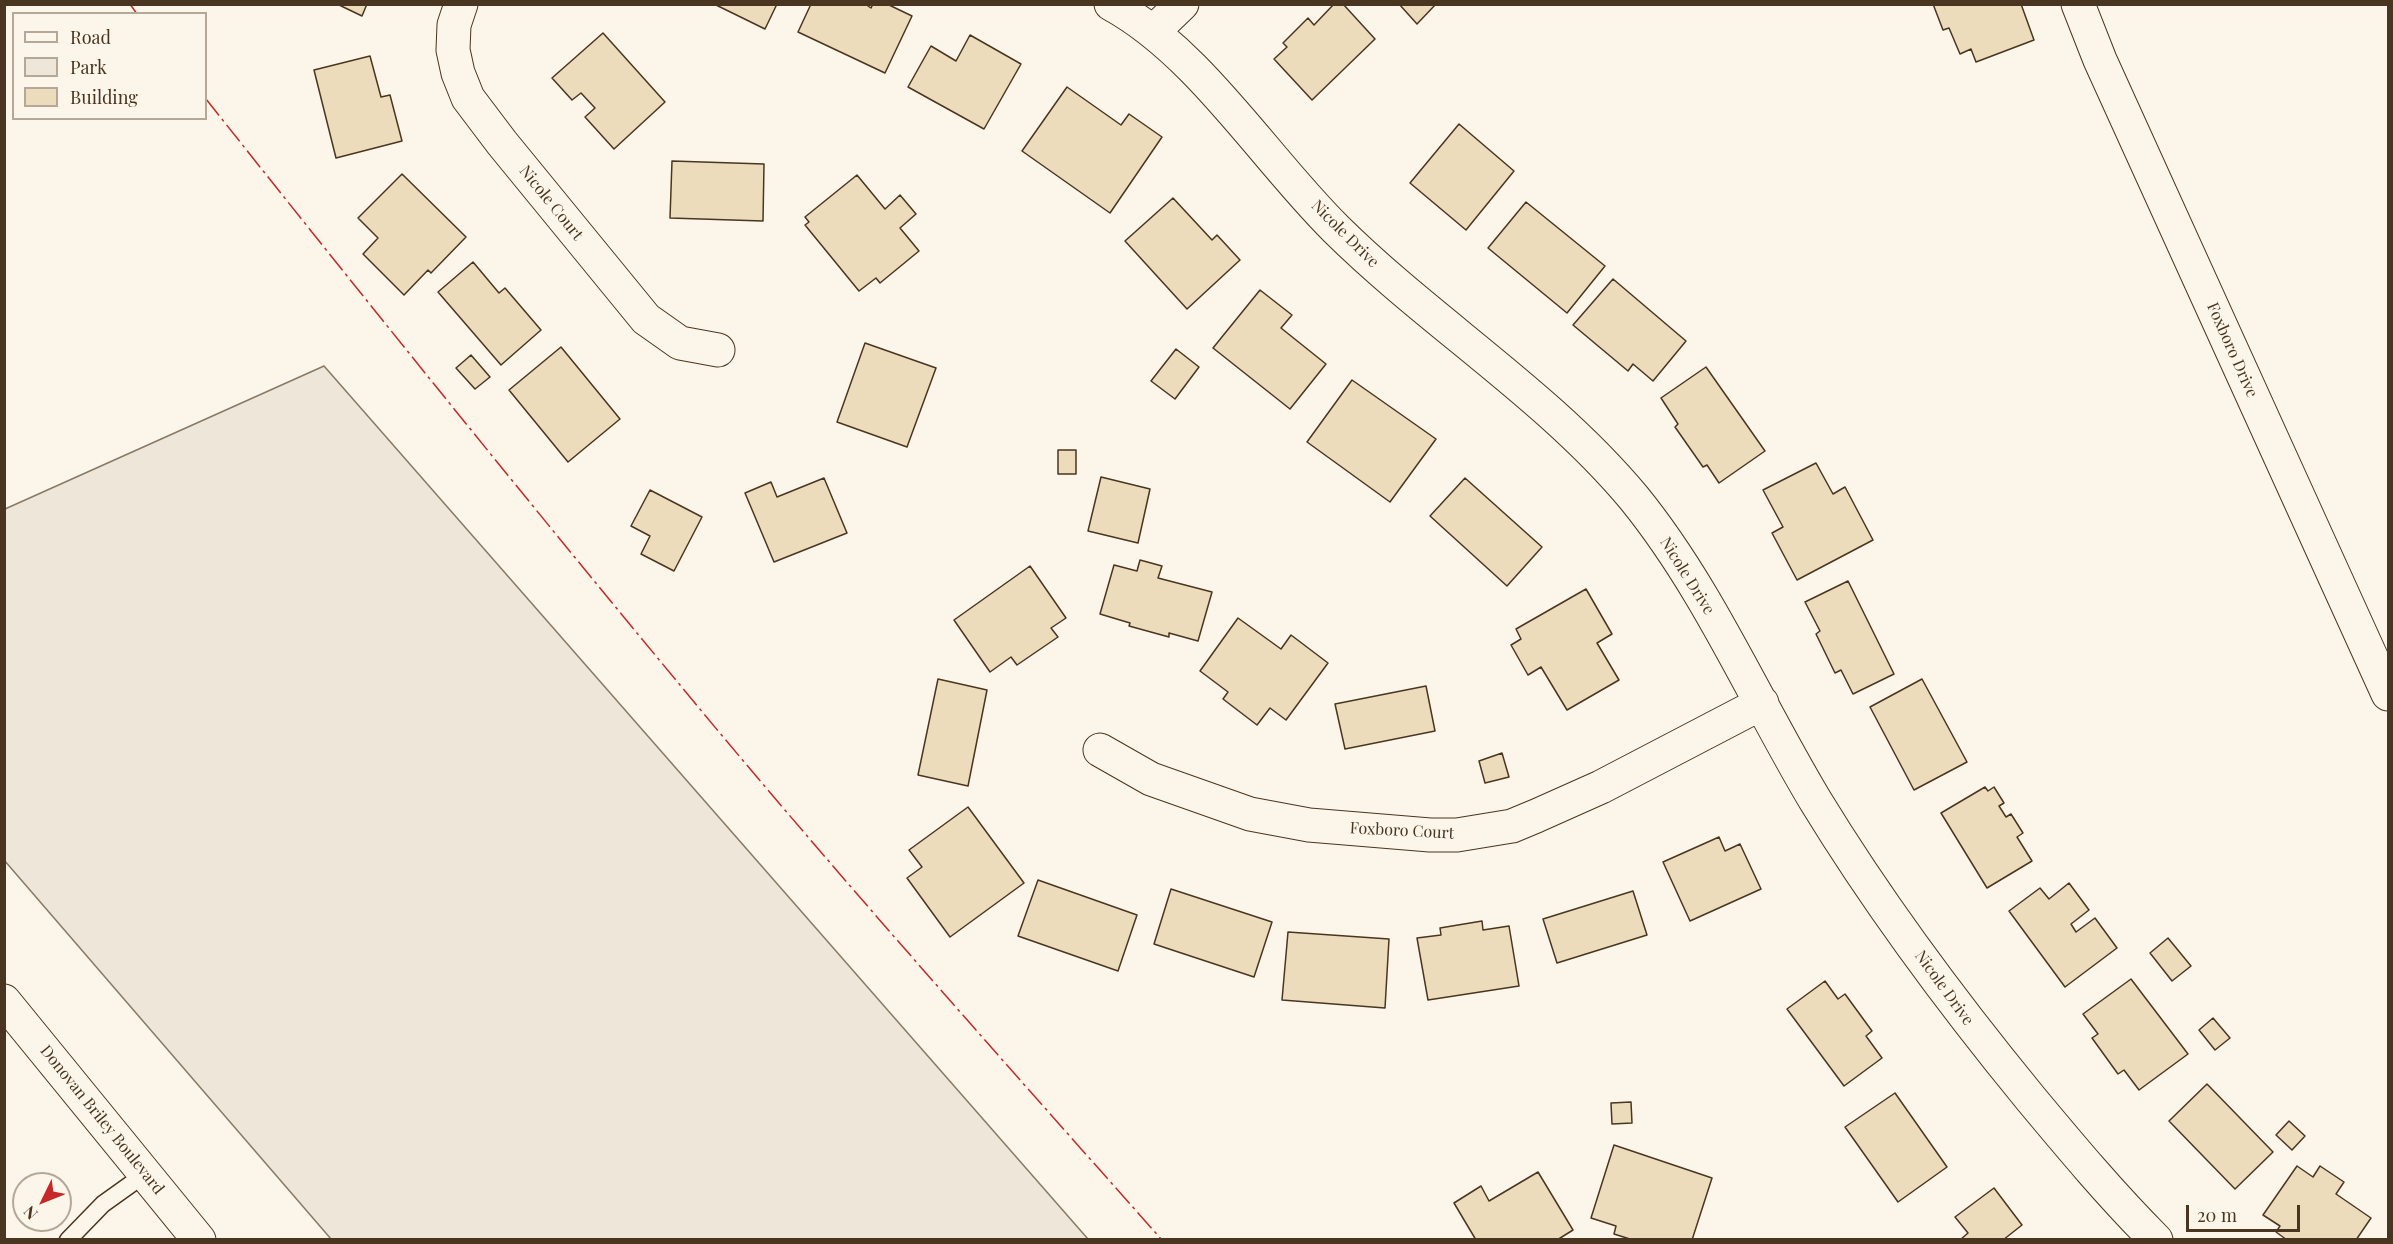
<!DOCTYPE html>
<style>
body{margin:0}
#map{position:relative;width:2393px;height:1244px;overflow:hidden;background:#fbf6e9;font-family:"Playfair Display",serif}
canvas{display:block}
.frame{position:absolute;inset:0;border:6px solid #4a3520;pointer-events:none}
.legend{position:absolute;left:12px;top:12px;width:195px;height:108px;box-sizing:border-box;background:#fbf6e9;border:2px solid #b4a999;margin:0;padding:8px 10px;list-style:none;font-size:18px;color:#4a3520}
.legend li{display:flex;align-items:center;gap:12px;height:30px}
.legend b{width:30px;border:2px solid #b4a999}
.north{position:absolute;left:12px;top:1172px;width:60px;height:60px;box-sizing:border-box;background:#fbf6e9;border:2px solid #b4a999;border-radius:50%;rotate:227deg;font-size:16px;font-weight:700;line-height:24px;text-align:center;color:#4a3520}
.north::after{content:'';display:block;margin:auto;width:21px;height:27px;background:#c62828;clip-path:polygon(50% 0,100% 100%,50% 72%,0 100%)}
.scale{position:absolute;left:2186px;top:1205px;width:114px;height:27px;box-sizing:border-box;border:3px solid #4a3520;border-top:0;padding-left:8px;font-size:18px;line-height:21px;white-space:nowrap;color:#4a3520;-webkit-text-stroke:4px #fbf6e9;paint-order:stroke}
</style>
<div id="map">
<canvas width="2393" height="1244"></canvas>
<div class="frame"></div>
<ul class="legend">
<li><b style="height:8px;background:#fbf6e9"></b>Road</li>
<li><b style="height:16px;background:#ede6d9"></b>Park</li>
<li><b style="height:16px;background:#ecdcbc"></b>Building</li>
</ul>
<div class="north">N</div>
<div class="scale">20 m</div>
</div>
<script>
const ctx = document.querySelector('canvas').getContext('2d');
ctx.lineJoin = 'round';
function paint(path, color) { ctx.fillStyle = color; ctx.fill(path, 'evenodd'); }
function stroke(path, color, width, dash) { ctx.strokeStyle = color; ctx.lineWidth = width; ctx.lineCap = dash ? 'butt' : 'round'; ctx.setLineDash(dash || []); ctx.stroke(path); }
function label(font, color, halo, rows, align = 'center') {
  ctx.font = font + ' "Playfair Display",serif'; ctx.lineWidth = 4.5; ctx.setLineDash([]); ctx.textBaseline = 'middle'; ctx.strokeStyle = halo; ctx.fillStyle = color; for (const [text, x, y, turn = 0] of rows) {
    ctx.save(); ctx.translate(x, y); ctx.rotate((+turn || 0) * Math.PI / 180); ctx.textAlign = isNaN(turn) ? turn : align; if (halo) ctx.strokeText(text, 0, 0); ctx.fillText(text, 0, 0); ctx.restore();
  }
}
const green = new Path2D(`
 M324,366l764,873h-757l-327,-379 1,-351z`);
paint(green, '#ede6d9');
stroke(green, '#887966', 1.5);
const building = new Path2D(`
 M337,4h30l-5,12z
 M714,4h63l-12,25z
 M811,4h54l6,4 2,-4h14l25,12 -27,57 -87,-41z
 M1334,4h9l32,35 -63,61 -38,-41 13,-12 -4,-4 25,-25 6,7z
 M1399,4h37l-19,20z
 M1933,4h88l13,36 -58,22 -5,-13 -11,5 -11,-26 -6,2z
 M603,33l62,69 -51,47 -29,-32 10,-9 -14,-15 -9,7 -20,-22z
 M970,35l51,29 -37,65 -76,-42 23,-41 25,15z
 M370,56l11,41 9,-2 12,46 -66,17 -22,-88z
 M1067,87l54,38 8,-11 33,23 -52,76 -88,-62z
 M1459,124l55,47 -48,59 -56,-47z
 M672,161l92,3 -1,57 -93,-3z
 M402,174l64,63 -35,36 -3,-3 -24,25 -41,-41 15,-16 -20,-20z
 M857,175l28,34 15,-14 16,19 -16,14 19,23 -39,32 -4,-5 -17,13 -54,-66 4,-3 -4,-5z
 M1173,198l39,42 5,-5 23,25 -53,49 -62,-68z
 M1526,202l79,64 -38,47 -79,-65z
 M473,262l26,31 6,-5 36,42 -40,35 -63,-73z
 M1613,279l73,62 -33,40 -20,-17 -5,7 -55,-46z
 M1260,290l32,25 -11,13 45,36 -36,45 -77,-61z
 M865,343l71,25 -29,79 -70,-25z
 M561,347l59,72 -52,43 -59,-72z
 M1176,349l23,18 -24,32 -24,-18z
 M471,355l19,22 -15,12 -19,-21z
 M1706,367l59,84 -46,32 -12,-18 -4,2 -28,-40 3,-3 -17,-26z
 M1352,380l84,59 -46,63 -83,-60z
 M1058,450h18v24h-18z
 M1816,463l17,31 12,-7 28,53 -76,40 -25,-47 11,-6 -20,-37z
 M1101,477l49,12 -12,54 -50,-12z
 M824,478l23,55 -73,29 -29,-69 26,-11 6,15z
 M1465,478l77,69 -35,39 -77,-70z
 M650,490l52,27 -28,54 -33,-17 9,-18 -19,-10z
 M1140,560l22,6 -4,12 54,14 -14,49 -29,-8v4l-40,-11 1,-3 -30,-9 14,-49 23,6z
 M1030,566l36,52 -15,10 7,9 -41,28 -6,-8 -21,15 -36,-52z
 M1848,581l46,93 -41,20 -12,-24 -6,3 -19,-39 4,-3 -15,-29z
 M1586,589l26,45 -15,9 22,37 -52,30 -26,-43 -13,8 -17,-30 10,-6 -5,-10z
 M1238,618l43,31 10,-14 37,28 -42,57 -16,-12 -13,17 -34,-26 5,-7 -28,-21z
 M938,679l49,11 -19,96 -50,-11z
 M1922,679l45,83 -53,28 -44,-83z
 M1426,686l9,45 -90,18 -10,-45z
 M1502,753l7,24 -24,6 -6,-22z
 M1985,787l3,4 6,-4 10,16 -5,3 7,11 5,-3 12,19 -6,4 15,24 -45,27 -46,-75z
 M968,807l56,76 -74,54 -43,-59 15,-11 -13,-17z
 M1719,837l6,14 15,-7 21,45 -71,32 -27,-59z
 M1038,880l99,35 -19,56 -100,-35z
 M2069,883l20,27 -18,14 5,8 19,-14 22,30 -52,39 -56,-76 31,-23 9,11z
 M1171,889l101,33 -18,55 -100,-33z
 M1633,891l14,44 -90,28 -14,-44z
 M1482,921l1,9 26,-4 10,60 -91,14 -11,-62 24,-3 -1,-7z
 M1288,932l101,7 -4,69 -103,-8z
 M2168,938l23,28 -19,15 -22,-28z
 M2131,979l57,75 -49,36 -15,-20 -6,4 -26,-36 6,-4 -15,-20z
 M1825,981l13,18 7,-5 27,37 -6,5 16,22 -38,28 -57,-77z
 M2213,1018l17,20 -15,12 -16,-20z
 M2207,1084l66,68 -38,37 -66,-68z
 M1895,1093l52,74 -49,35 -53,-75z
 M1631,1102l1,21 -20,1 -1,-21z
 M2289,1121l16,15 -13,14 -16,-15z
 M1614,1145l98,33 -20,62h-59l-19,-6 2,-8 -25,-8z
 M2297,1166l16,11 7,-11 24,16 -8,12 35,24 -15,22h-69l-11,-8 4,-6 -17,-11z
 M1538,1172l35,58 -16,10h-81l-22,-37 27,-17 8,15z
 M1994,1188l28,37 -19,15h-43l8,-7 -13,-16z`);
paint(building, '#ecdcbc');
stroke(building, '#4a3520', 1.5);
const lane = new Path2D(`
 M68,1240l35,-36 42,-30`);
const street = new Path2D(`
 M461,4l-7,21 -1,25 5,23 10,25 34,45 144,176 34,24 38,7
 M1111,4c88,48 154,155 225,225 95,94 212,166 298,269 74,91 121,202 181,302 64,105 138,204 216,299 40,48 80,96 125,141
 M1153,32l29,-28
 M1100,750l51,29 99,35 59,11 121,10h27l55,-9 24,-10 65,-29 161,-84`);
const secondary = new Path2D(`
 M2078,4l22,56 288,634
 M4,1001l195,239`);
stroke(lane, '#4a3520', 19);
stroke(street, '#4a3520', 35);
stroke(secondary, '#4a3520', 35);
stroke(lane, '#fbf6e9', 16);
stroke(street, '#fbf6e9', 33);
stroke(secondary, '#fbf6e9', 33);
stroke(new Path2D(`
 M130,4l7,10
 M206,99c169,213 339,424 513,633 144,172 294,340 443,508`), '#c62828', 1.5, [21, 4.5, 3, 4.5]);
label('16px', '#4a3520', '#fbf6e9', [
 ["Nicole Court",551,203,51],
 ["Nicole Drive",1345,234,45],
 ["Foxboro Drive",2232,350,66],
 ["Nicole Drive",1687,576,58],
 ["Foxboro Court",1402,831,3],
 ["Nicole Drive",1944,988,54],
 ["Donovan Briley Boulevard",102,1120,51]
]);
</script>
